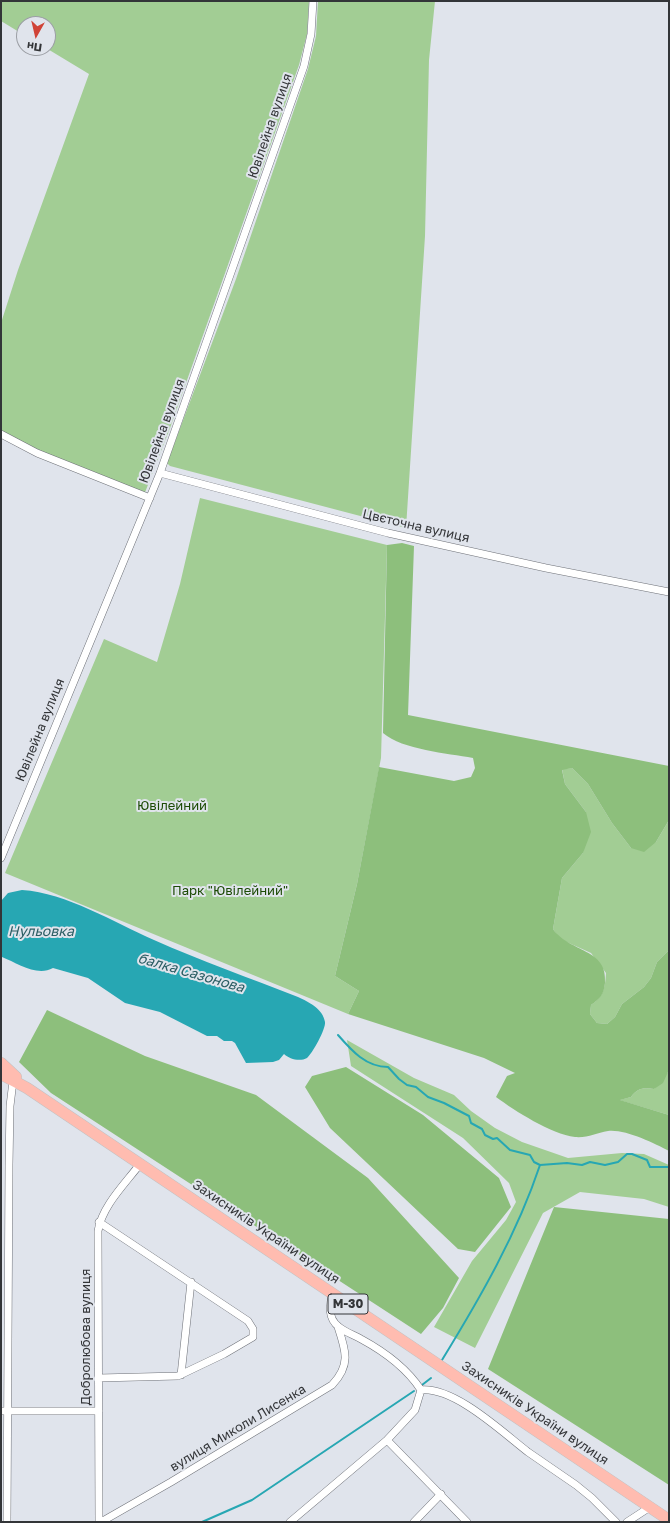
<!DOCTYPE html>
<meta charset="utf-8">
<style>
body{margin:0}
#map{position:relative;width:670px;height:1523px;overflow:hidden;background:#e0e4ec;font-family:"Golos Text",sans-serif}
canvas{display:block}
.frame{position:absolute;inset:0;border:2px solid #333538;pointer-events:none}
.north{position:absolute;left:16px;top:16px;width:40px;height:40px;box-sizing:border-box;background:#e0e4ec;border:1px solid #9b9ea4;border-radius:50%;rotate:188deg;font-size:11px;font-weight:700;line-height:16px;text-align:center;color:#333538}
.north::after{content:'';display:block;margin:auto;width:14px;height:18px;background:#d04337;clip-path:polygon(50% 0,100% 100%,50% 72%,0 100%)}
</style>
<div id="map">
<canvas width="670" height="1523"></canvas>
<div class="frame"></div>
<div class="north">Пн</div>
</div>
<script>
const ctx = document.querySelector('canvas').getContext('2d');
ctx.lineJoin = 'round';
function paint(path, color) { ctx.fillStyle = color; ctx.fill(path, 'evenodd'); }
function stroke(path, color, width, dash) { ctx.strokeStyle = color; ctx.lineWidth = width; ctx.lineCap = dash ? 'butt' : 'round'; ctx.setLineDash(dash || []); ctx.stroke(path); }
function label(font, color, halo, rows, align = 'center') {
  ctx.font = font + ' "Golos Text",sans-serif'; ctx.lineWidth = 4; ctx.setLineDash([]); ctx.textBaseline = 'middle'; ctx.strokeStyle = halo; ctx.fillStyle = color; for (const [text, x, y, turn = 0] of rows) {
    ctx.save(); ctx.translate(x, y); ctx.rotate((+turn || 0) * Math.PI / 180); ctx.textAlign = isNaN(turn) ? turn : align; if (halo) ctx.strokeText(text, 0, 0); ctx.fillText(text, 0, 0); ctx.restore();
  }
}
paint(new Path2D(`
 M1,1h308l-2,33 -8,31 -129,363 -26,67 -143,-61v-111l17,-53 71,-196 -43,-26h2v-24h-24v11l-23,-14z
 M318,1h117l-6,59 -4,176 -19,292 -236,-62 -3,-3 69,-184 72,-210 8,-33z
 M200,498l187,47 -6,213 -24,126 -22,92 24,15 -11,23 -343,-141 99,-234 53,23 23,-78z
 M572,768l16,16 24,39 19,25 25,-6 13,-22v130l-12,12 -6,16 -7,9 -22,17 -7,13 -8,7 -10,-1 -7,-9 1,-9c13,-9 14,-17 15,-32l-15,-20 -31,-14 -7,-10 9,-51 21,-25 3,-41 -21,-28 -3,-15z
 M347,1040l67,38 40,17 17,16 24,17 27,14 46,16 54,-5 22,1 25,11v42l-25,-8 -64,-7 -37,21 -68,135 -41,-21 38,-66 34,-41 10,-18 -7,-19 -46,-45 -112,-72z
 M669,1057v58l-50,-15 12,-3c6,-9 13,-10 23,-8l14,-17z`), '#a2cd94');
paint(new Path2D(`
 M402,543l12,3 -6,169 261,51v54l-13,22 -12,10 -13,-4 -19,-25 -24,-39 -16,-16 -10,2 3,14 21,28 5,20 -8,21 -21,25 -9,51c17,24 55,19 52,54 -1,11 -5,16 -14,22l-1,9 7,9 10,1 8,-7 7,-13 22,-17 7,-9 6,-16 12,-12 -1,122 -5,11 -9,6c-10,-2 -17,-1 -23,8l-11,3 49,15v36c-15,-8 -44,-22 -61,-20 -12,2 -20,7 -33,6 -24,-3 -60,-26 -79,-40l11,-21 8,-3 -31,-15 -136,-44 11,-23 -24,-15 22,-92 22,-117 75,14 17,-4 4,-9 -2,-10c-26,-5 -70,-8 -90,-25l4,-188z
 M47,1010l98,46 111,39 112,83 91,100 -16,30 -22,26 -370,-241 -32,-31z
 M346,1067l77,48 76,63 12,29 -36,45 -17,-3 -128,-121 -25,-41 7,-11z
 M554,1207l115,12v266l-181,-116z`), '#8dbf7c');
paint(new Path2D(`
 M22,890c45,3 91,32 132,50 47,21 96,38 144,57 11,5 25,12 27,25 1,7 -13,32 -18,36 -7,4 -18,1 -23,-4l-5,6 -6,2 -27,1 -11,-20 -3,-2h-8l-7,-5h-10l-47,-24 -35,-9 -37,-25 -35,-10c-16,9 -36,-5 -51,-11l-1,-56 7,-8z`), '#27a7b3');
stroke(new Path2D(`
 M338,1035c14,16 28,32 50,32l11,12 8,6 9,2 12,10 16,6 25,13 2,7 11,6 3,6 8,4 4,-1 13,12 20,5 4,7 6,3 27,-2 15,2 8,-3 15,3 13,-3 9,-8h5l15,6 3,7h19
 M442,1360c38,-62 75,-126 98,-195
 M422,1385l9,-7
 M202,1522l50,-22 162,-109`), '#27a7b3', 2);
const minor = new Path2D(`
 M1,434l36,19 113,45
 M160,473l228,60 158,35 123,24
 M1,858l159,-385 144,-407 7,-32 2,-33
 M333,1294c-4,11 -5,25 6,33 6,5 15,8 22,12 24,13 45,28 60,51
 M181,1375l10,-93
 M99,1378l79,-2 46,-22 29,-17v-8l-5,-8 -149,-99
 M421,1390c34,-3 81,42 107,62 16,11 32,22 48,33l16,13 24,24
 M1,1411h98
 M387,1440l80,82
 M7,1522l2,-357 1,-59 3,-25
 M99,1522l-1,-291c4,-25 27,-47 42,-67
 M101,1522l70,-40 161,-97c19,-20 14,-34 6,-58
 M290,1522l97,-82 28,-30 6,-20
 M414,1522l27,-28
 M627,1522l23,-15`);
const highway = new Path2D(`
 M1,1063l15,14
 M1,1074l26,14 642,432`);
stroke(minor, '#6e7178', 8);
stroke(highway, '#c2c2c3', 12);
stroke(minor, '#fff', 7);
stroke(highway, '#ffbcb0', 11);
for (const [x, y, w] of [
 [348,1304,40]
]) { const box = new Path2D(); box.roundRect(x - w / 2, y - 10, w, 20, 3); ctx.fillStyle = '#e0e4ec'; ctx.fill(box); stroke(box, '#333538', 1); }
label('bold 12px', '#333538', null, [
 ["М-30",348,1304]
]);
label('13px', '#333538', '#e0e4ec', [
 ["Ювілейна вулиця",270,126,-71],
 ["Ювілейна вулиця",162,431,-70],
 ["Цвєточна вулиця",416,526,13],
 ["Ювілейна вулиця",40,730,-68],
 ["Захисників України вулиця",266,1232,34],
 ["Добролюбова вулиця",86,1337,-90],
 ["Захисників України вулиця",535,1413,34],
 ["вулиця Миколи Лисенка",238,1428,-31]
]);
label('13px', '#1c4b05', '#e0e4ec', [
 ["Ювілейний",172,806],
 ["Парк \"Ювілейний\"",230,891]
]);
label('italic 14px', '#2c5e64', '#e0e4ec', [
 ["Нульовка",41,932],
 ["балка Сазонова",191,973,16]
]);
</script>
